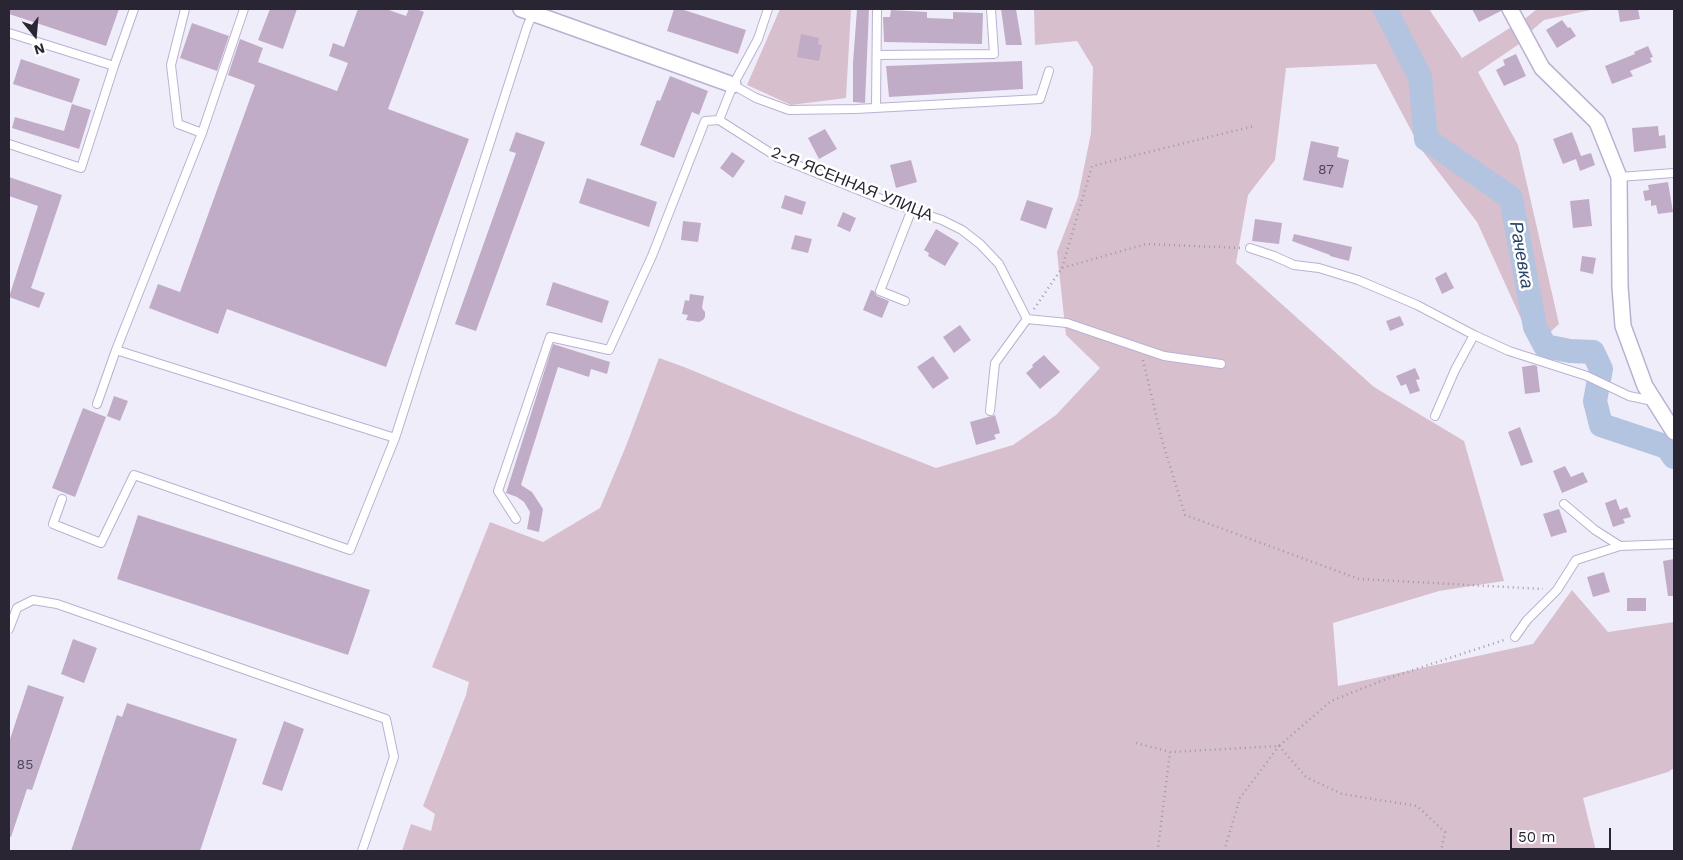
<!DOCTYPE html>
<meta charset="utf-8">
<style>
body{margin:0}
#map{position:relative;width:1683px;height:860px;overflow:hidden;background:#f0edfa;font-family:"Work Sans",sans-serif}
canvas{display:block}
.frame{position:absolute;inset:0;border:10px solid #292532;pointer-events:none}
.north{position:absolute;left:10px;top:10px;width:50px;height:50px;-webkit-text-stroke:4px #fff;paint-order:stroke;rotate:163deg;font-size:14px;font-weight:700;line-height:20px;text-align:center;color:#292532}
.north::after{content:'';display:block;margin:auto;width:18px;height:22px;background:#292532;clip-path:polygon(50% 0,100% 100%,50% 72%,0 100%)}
.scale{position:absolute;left:1510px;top:828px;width:101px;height:22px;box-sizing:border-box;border:2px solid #292532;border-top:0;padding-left:6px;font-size:15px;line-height:18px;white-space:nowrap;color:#292532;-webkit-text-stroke:4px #fff;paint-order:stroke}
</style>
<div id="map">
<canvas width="1683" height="860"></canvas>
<div class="frame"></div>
<div class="north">N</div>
<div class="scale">50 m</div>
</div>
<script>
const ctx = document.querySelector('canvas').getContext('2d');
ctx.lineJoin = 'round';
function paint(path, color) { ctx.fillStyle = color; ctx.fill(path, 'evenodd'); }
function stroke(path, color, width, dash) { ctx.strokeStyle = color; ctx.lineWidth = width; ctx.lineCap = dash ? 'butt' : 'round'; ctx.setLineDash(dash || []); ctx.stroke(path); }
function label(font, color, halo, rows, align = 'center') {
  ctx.font = font + ' "Work Sans",sans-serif'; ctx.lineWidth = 5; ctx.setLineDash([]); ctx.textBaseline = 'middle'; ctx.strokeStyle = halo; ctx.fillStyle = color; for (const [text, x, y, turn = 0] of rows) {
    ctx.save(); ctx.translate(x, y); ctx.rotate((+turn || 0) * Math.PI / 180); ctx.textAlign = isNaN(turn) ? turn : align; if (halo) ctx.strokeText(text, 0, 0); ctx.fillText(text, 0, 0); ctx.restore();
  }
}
paint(new Path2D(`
 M780,9h71l-5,89 -55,7 -44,-20z
 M1034,9h395l33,49 51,-32 9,16 -44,30 40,73 41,179 -25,23 -57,-125 -56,-73 -45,-85 -90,4 -11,92 -27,35 -12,68 138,124 90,54 40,140 -65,10 -106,32 5,63 195,-42 39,-54 36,42 66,-10v146l-6,4 -85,26 13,53h-1194l9,-27 20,7 4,-17 -12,-8 43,-111 3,-13 -37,-15 58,-145 53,20 57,-34 26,-62 33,-88 25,9 114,47 138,54 77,-23 43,-30 44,-47 -34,-33 -9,-83 21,-55 13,-64 2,-66 -16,-26 -42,4z
 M1537,9h58l-51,11 -14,12 -8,-11z`), '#d7bfce');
stroke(new Path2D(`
 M1385,9l35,68 6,62 85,59 24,129 10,19 25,5 23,1 8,17 -6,32 6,24 66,22 7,10`), '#b2c4e0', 24);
paint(new Path2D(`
 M9,9h110l-13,37 -97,-32z
 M270,9h27l-14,40 -25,-9z
 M358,9h28l20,7 3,-7h7l8,3 -36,97 81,30 -83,228 -159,-58 -9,25 -69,-26 9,-24 22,8 75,-207 -27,-10 12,-36 23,9 -5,14 79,29 11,-28 -19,-7 4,-13 11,4z
 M674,9h7l65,21 -8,24 -71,-23z
 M857,9h12l-4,94 -12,-1v-39z
 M1001,9h15l6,36h-16z
 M1472,9h29v2l-22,11z
 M1618,9h20l2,10 -20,3z
 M891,10l36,2v6l26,1v-7l30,1 -1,31 -98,-2 -1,-25h7z
 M1562,20l6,8 2,-1 6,9 -19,12 -11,-18z
 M192,23l37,13 -12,35 -37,-13z
 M801,34l18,4 -1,6 4,1 -3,16 -22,-4z
 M1648,46l5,11 -3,1 2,4 -22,9 3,5 -21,8 -7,-18 30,-12 -1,-2z
 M1516,54l10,22 -22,10 -8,-16 9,-5 -2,-5z
 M21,59l59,20 -8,24 -59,-19z
 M1022,61l1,28 -134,8 -3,-31z
 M670,76l38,15 -9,24 -7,-3 -18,46 -34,-13 17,-45 3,1z
 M72,104l19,6 -12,39 -67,-21 3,-11 49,14z
 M1658,126l1,10 6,-1 1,13 -32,4 -2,-24z
 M825,129l12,20 -18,10 -11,-21z
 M516,132l29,10 -69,189 -21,-7 61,-171 -7,-2z
 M1572,132l9,24 10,-3 4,12 -15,6 -4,-12 -13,5 -10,-25z
 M1311,141l28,6 -2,10 12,3 -6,28 -40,-8z
 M732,152l13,9 -12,17 -13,-10z
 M911,160l6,22 -21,6 -6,-23z
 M9,177l53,18 -31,93 14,5 -6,15 -30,-11 29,-91 -29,-10z
 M587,178l70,24 -8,25 -70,-24z
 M1668,182l5,30 -15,2 -2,-9 -5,1v-6l-6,1 -2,-10 6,-1 -1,-5z
 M785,195l21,7 -4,13 -21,-7z
 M1589,199l3,27 -19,2 -3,-27z
 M1027,200l26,8 -7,21 -26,-9z
 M843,212l13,6 -6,14 -13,-6z
 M1255,219l27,4 -3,21 -27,-3z
 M683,221l18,2 -3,19 -17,-2z
 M936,229l23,14 -14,23 -17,-10 1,-3 -5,-3z
 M1294,234l58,13 -3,14 -19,-5v-1l-38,-14z
 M795,235l17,4 -4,14 -17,-4z
 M1582,256l14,2 -3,16 -13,-3z
 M1446,272l8,16 -12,6 -7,-16z
 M553,282l56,19 -7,22 -56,-18z
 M871,290l3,1 3,5 12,5 -7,17 -19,-8z
 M690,294l14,2 -2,12 3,4v5l-2,3 -4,2 -13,-2 2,-5 -6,-1 3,-14 4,1z
 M1400,316l4,9 -14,6 -4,-10z
 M960,325l11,15 -17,13 -11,-16z
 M553,344l57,18 -3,12 -16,-5 -2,8 -31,-10 -37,118 11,7 11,17 -4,23 -12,-3 3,-17 -6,-10 -7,-5 -11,-4z
 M1044,355l16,17 -20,17 -14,-16 7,-6 -1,-2z
 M933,356l16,22 -16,11 -16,-22z
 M1534,365l3,1 3,26 -15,2 -3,-27z
 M1415,368l5,11 -4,1 4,11 -10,3 -4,-10 -5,2 -5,-10z
 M114,396l14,5 -8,20 -13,-5z
 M83,408l23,9 -31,80 -23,-9z
 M995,415l5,18 -6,2 2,4 -20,6 -6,-23z
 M1520,427l13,35 -12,4 -13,-34z
 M1565,466l6,11 12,-5 5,10 -26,11 -9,-22z
 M1616,499l4,11 7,-3 4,10 -8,2 2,4 -12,4 -8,-24z
 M1559,509l8,23 -16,5 -8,-23z
 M138,515l232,75 -22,65 -231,-76z
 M1674,559v37h-6l-5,-35z
 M1604,572l6,20 -17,5 -6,-20z
 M1627,598h19v13h-19z
 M73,639l24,9 -13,35 -23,-9z
 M28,685l36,12 -32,93 -5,-1 -16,48 -2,-1v-94z
 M127,703l110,36 -37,112h-129l46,-136 5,2z
 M284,721l20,8 -22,62 -20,-7z`), '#c1acc8');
const service = new Path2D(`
 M185,9l-14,56 7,59 24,9
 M9,33l105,33
 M877,55l117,-1 -3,-45
 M733,85l23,13 33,12 67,-1 184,-10 9,-28
 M876,107l1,-98
 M719,120l58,37 114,46 51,17 20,10 18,14 19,20 28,55
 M719,120l14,-35 25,-46 10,-30
 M9,144l72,24 33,-102 20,-57
 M1619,177l55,-4
 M1250,248l24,8 20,9 25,3 39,12 59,25 57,30 35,16 78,25 42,20 24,5
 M905,301l-25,-10 32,-82
 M116,350l279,88
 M97,404l19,-54 86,-217 42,-124
 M990,411l5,-48 32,-44 40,4 97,33 57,8
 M1435,416l20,-46 19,-35
 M62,499l-9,25 48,19 33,-68 216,75 45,-112 132,-411 6,-14
 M1564,504l31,26 25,16
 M516,519l-18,-28 52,-154 59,13 43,-94 53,-135 14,-1
 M9,629l8,-21 16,-8 24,4 329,115 8,38 -32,94
 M1515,637l12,-17 30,-30 19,-30 44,-14 54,-2`);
const minor = new Path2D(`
 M521,9l212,76
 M1510,9l32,59 55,54 22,55 1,109 3,40 22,60 29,46`);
stroke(service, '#bab1d1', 10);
stroke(minor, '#bab1d1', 18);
stroke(new Path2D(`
 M1062,268l30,-102 162,-40
 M1034,309l28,-41 84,-24 95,4
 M1143,360l19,80 23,75 174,64 184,10
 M1136,743l34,9 109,-6 52,-45 55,-22 121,-40
 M1156,851l2,-3 12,-96
 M1224,851l16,-53 39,-52 27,31 36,17 75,12 28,26 -4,19`), '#9e9aa7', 2.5, [1, 4]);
stroke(service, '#fff', 8);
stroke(minor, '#fff', 15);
label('14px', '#4f4758', null, [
 ["87",1326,170],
 ["85",25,765]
]);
label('16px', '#292532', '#fff', [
 ["2-Я ЯСЕННАЯ УЛИЦА",852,184,22]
]);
label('italic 18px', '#284269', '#fff', [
 ["Рачевка",1521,255,80]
]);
</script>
